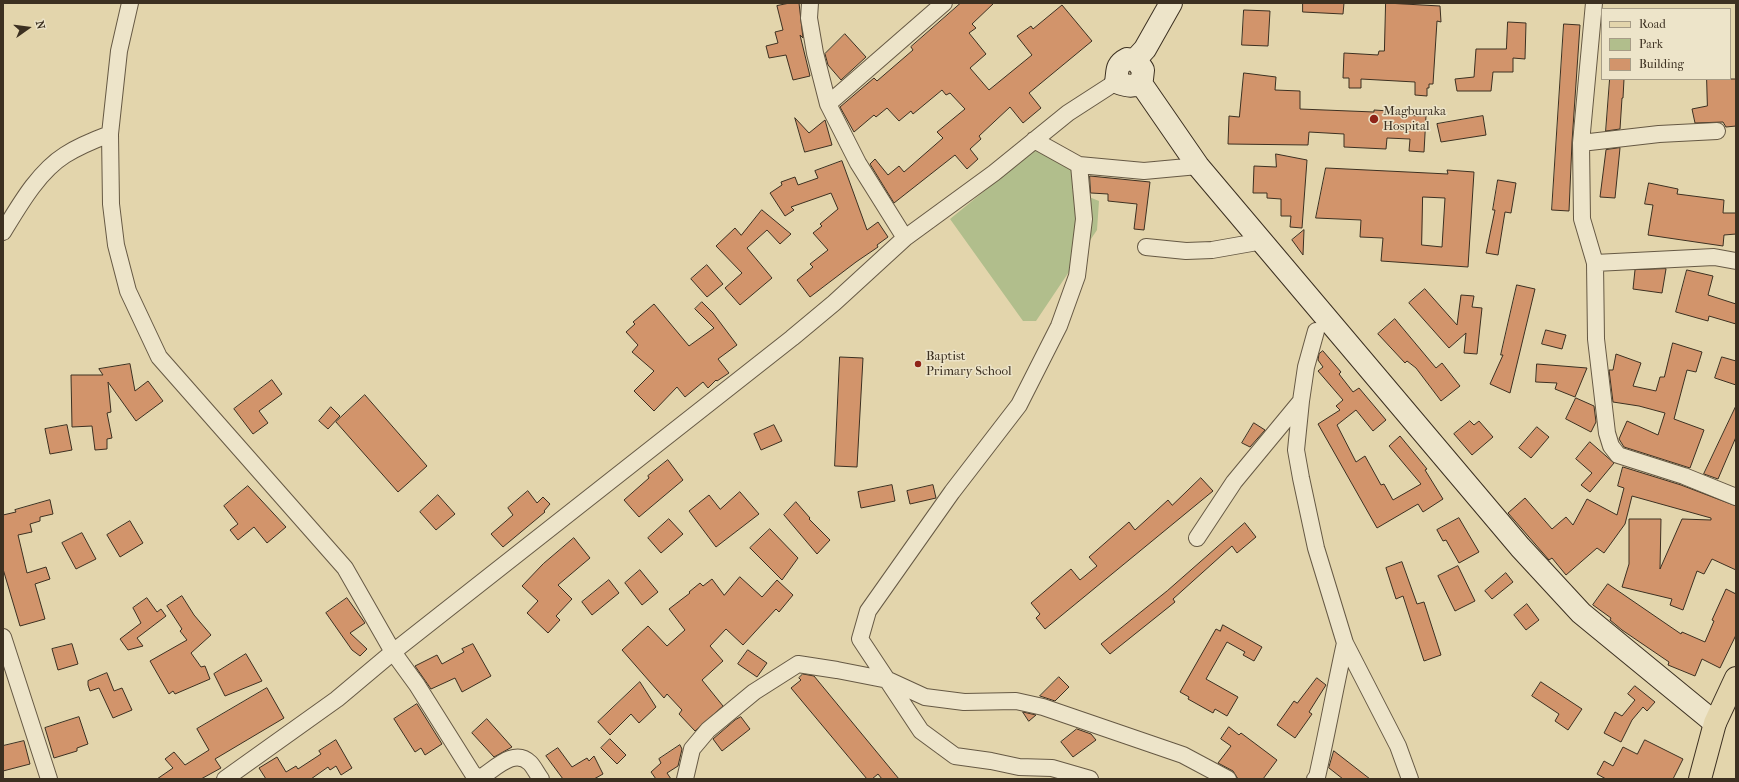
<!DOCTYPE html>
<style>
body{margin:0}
#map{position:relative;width:1739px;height:782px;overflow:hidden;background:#e3d5ac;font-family:"IM FELL French Canon",serif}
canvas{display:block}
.frame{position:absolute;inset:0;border:4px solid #3c3021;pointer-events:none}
.legend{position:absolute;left:1601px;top:8px;width:130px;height:72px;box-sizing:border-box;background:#ede4c9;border:1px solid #a69c86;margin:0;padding:5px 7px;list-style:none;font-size:12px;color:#3c3021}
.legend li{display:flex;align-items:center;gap:8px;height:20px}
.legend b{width:20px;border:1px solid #a69c86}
.north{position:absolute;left:8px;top:8px;width:40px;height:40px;-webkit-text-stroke:3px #ede4c9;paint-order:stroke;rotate:76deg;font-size:11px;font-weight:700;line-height:16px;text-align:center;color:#3c3021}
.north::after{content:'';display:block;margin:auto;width:14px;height:18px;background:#3c3021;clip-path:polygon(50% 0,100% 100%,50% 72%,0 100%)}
</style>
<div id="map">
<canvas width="1739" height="782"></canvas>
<div class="frame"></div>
<ul class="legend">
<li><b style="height:5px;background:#e3d5ac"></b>Road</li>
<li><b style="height:11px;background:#b1be8c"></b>Park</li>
<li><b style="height:11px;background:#d2946b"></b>Building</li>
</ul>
<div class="north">N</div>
</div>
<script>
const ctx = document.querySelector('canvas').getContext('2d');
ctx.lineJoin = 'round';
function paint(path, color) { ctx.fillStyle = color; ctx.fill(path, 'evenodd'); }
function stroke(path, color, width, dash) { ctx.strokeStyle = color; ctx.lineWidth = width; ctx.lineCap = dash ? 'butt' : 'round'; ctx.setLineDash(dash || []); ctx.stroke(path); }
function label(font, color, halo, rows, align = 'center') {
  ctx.font = font + ' "IM FELL French Canon",serif'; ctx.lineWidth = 3; ctx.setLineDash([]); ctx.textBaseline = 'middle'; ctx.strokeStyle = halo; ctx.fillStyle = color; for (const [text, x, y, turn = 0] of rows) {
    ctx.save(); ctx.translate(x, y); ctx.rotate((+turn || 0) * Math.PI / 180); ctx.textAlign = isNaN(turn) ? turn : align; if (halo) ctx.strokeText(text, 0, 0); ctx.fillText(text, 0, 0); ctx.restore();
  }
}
paint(new Path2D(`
 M1037,148l40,24 -5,18 27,11 -2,29 -61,91h-13l-73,-102z`), '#b1be8c');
const building = new Path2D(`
 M790,3h9l4,35 -3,-3 10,41 -17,4 -7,-25 -17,3 -3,-12 12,-3 -3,-11 8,-2 -6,-24z
 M961,3h33l-22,21 4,4 -7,5 17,21 -16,14 19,22 43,-35 -15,-19 14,-10 2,3 29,-24 30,36 -63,52 12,15 -18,15 -13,-16 -31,29 2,3 -11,10 8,10 -11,10 -12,-14 -61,48 -24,-39 5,-5 13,16 11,-9 5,6 39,-34 -6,-6 28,-23 -15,-16 -4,2 -4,-5 -29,24 -2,-3 -12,10 -12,-13 -11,9 -2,-2 -20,17 -14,-25 34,-29 3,3 36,-31 -2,-3z
 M1303,3h41l-1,11 -40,-2z
 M1386,3l54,3 1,16 -4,-1 -4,63h-4v4h-2v8l-12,-1v-13l-54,-3v9h-12v-10h-6l1,-25 34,2 1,-4h5z
 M1244,10l26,1 -2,35 -26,-1z
 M1508,22l18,1 -1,36 -12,-1v14h-20l-2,19h-34l-2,-12 19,-2 2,-28h30z
 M1564,24l16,1 -8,117 -3,69 -17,-1z
 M845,34l21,23 -25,23 -13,-15 -3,-11z
 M1244,73l32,4 -1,13 25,1v18l74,3v-2l15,1 8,1v3l29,1 -2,36 -15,-1 1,-12 -23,-1 -1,11 -42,-2v-13l-35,-2 -1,13 -80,-1 1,-28 10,1z
 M1610,79h14l-1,19h-1l-2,31 -14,2z
 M1707,79h29v47l-10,1 -3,-5 -28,1 -3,-14 15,-3z
 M1483,116l3,19 -45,7 -4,-18z
 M795,118l14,15 16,-13 7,25 -27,7z
 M1620,148l-5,50 -15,-1 6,-47z
 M1276,154l31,6 -5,68 -12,-1 1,-11h-10v-17l-14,-1v-5h-14l1,-27 22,1z
 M842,161l25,69 11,-8 10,15 -11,8 1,2 -22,15 -46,35 -13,-17 16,-13 -3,-3 18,-14 -15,-17 9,-7 -2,-2 18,-15 -7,-16 -40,14 3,3 -9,6 -15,-23 12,-8 -1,-3 14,-5 3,8 20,-7 -3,-7z
 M1326,168l122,6 -1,-4 27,2 -6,95 -87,-6 2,-23 -23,-1 1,-17 -45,-2zM1423,197l22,1 -3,49 -20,-2z
 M1090,176l60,6 -6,48 -10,-1 3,-25 -29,-3v-7l-17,-1z
 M1498,180l18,3 -5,30 -6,-1 -7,43 -12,-2 9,-43h-2z
 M1649,183l29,6 -1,5 47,6 -1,13h13v21l-12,1 -1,11 -75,-11 5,-30 -8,-1z
 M762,210l29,24 -11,10 -13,-14 -20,18 25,30 -32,27 -15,-17 17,-15 -26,-27 19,-18 6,7z
 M1304,230l-1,25 -11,-15z
 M707,265l16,19 -16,13 -16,-18z
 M1666,269l-4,24 -29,-4 2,-19z
 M1687,270l26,6 -5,19 28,9v20l-27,-8 -1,5 -32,-9z
 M1517,285l18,4 -25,104 -20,-9 13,-29h-2z
 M1425,289l32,36 4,-30 13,1 -2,11 10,1 -5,46 -13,-1 2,-20 -17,15 -40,-45z
 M702,302l11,11 24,32 -19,14 11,14 -12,8 -1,-1 -8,8 -5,-6 -18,15 -8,-10 -23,24 -20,-20 20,-20 -22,-19 6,-7 -12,-13 9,-8 -2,-2 21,-18 35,42 25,-18 -19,-19z
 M1395,319l41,49 6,-5 18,23 -19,15 -25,-33 -9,-7 -2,2 -27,-29z
 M1546,330l20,5 -4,14 -20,-5z
 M1673,343l29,9 -6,20 -9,-2 -13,49 30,11 -14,38 -66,-21 -5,-8 8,-18 31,14 7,-22 -26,-7 -26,-4 -4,-32h4l3,-16 25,9 -8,23 23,5 4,-14h4z
 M1323,351l18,21 -2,2 14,18 6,-4 27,32 -13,11 -17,-21 -19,15 19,37 9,-6 16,29 3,-1 9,16 28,-16 -32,-38 11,-10 27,33 -2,1 18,29 -20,13 -5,-8 -41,24 -59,-104 22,-14 -4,-4 7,-6 -25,-29 5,-4 -5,-7 1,-6z
 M840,357l23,1 -6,109 -22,-1z
 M1722,357l14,4v24l-21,-7z
 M130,364l5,27 13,-10 15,20 -27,20 -28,-39 3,30 -4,1 5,25 -5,1v10l-12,1 -3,-24 -20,1 -1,-52h32l-4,-6z
 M1537,364l50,4 -12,29 -20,-8 2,-6 -21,-1z
 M272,380l10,14 -23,17 9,12 -15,11 -19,-25z
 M365,395l62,71 -29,26 -62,-70z
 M1576,398l18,8 2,16 -5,10 -25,-13z
 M1736,406v31l-18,42 -14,-5z
 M331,407l9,9 -12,13 -9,-8z
 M1470,421l4,4 5,-4 14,16 -21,18 -18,-21z
 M1254,423l11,7 -15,17 -8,-4z
 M67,425l5,25 -22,4 -5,-25z
 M774,425l8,16 -21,9 -7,-16z
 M1537,427l12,10 -18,21 -12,-10z
 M1590,442l24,21 -24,29 -9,-7 11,-12 -16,-14z
 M668,460l15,20 -44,37 -15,-17 25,-22 -1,-2z
 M1623,467l58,18 55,21v64l-24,-11 -8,15 -7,-3 -14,39 -13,-5 2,-6 -50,-12 7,-23v-45h32l-1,50 22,-50 29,1v-2l-79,-22 -7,28 -21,29 -7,-5 -31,27 -14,-17 -3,2 -41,-47 17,-15 27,31 14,-12 7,8 14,-26 30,16 7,-27 -6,-2z
 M1201,478l12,13 -168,138 -9,-11 4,-4 -9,-11 40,-34 9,11 17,-14 -8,-9 40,-35 6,8 33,-30 4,5z
 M892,485l3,16 -34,7 -3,-16z
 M933,485l3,13 -26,6 -3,-13z
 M248,486l38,41 -19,16 -13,-16 -16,13 -8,-10 8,-6 -14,-18z
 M528,491l9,12 6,-6 7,7 -6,7 1,1 -42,35 -12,-13 22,-19 -5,-7z
 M740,492l19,22 -43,33 -27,-36 20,-16 11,14z
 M438,495l17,19 -19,16 -16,-18z
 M50,500l3,14 -13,3v4l-10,3 2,8 -14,3 9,38 19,-6 4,12 -15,5 10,35 -25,7 -17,-57v-54l13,-3 -1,-2z
 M796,502l14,16 -1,1 21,21 -13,14 -33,-39z
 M1459,518l20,34 -20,11 -13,-23 -3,1 -6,-11z
 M669,519l14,15 -22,19 -13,-15z
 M130,521l13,22 -23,14 -13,-22z
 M1245,523l11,14 -19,16 -5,-7 -59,53 2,3 -65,52 -9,-10 66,-53z
 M770,529l28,29 -16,22 -32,-32z
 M82,533l14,26 -20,10 -14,-26z
 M574,538l16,20 -32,27 14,14 -16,17 4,4 -12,13 -21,-20 11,-12 -16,-15 21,-22z
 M1402,562l15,42 7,-2 17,53 -17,6 -21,-65 -7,3 -10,-31z
 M1458,566l17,35 -20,10 -17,-35z
 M640,570l18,22 -16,13 -17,-22z
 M1506,573l7,9 -21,17 -7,-8z
 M740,577l22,20 15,-17 16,15 -14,17 -3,-3 -33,36 -17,-16 -16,17 13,15 -21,19 21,26 -28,25 -16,-17 3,-4 -15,-16 -3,4 -42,-48 26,-24 19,20 18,-16 -16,-21 21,-16 -1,-1 11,-9 3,3 9,-7 12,16z
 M609,580l10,13 -27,22 -10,-13z
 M1608,584l73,50 1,-2 23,10 9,-21 -2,-1 14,-31 10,5v41l-16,33 -18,-9 -7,17 -27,-11 1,-3 -47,-32 -12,-10 1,-2 -18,-13z
 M182,596l12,19 17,20 -20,18 10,14 4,-1 5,13 -35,15 -2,-3 -4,3 -19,-33 37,-21 -7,-9 2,-2 -15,-23z
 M147,598l10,14 4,-3 5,7 -29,22 6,8 -15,4 -8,-11 21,-16 -8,-15z
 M347,598l18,25 -15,10 17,16 -7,7 -8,-6 -26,-37z
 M1527,604l12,16 -13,10 -12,-15z
 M1223,625l39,22 -8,14 -11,-6 2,-3 -18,-10 -21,37 32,18 -11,19 -12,-7 -2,4 -25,-14 1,-2 -9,-5 36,-63 4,2z
 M72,644l6,20 -20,6 -6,-21z
 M473,644l18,32 -29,16 -7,-14 -24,11 -16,-23 22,-11 5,9 22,-12 -2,-3z
 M748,650l19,13 -10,14 -19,-13z
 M246,654l16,27 -37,15 -11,-22z
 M107,673l7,18 8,-3 10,22 -19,8 -14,-30 -9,3 -2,-6v-4z
 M803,674l11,2 85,103h-17l-4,-5 -6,5h-5l-76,-91 10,-8 -2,-2z
 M1059,677l10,10 -14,14 -15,-5z
 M1317,678l9,7 -17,27 3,2 -17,24 -18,-13 17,-24 3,2z
 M640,682l16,25 -17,16 -8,-9 -21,21 -12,-13z
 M1541,682l41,27 -14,21 -13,-9 4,-7 -27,-18z
 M1635,686l20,16 -8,9 -4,-4 -11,13 -11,22 -17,-9 11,-21 7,4 13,-16 -7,-6z
 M267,688l17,30 -69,41 6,9 -20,11h-44l16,-11 -8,-9 9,-7 11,13 24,-15 -12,-21z
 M417,704l25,40 -17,11 -4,-7 -6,4 -21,-33z
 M1023,712l13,3 -7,6z
 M79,717l9,27 -11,4v3l-23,7 -9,-30z
 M741,717l9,12 -28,22 -9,-12 22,-19z
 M487,719l25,28 -18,10 -22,-24z
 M1229,727l10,8 2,-2 36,27 -14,19h-25l-5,-8 -15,-8 13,-17 -10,-7z
 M1077,729l14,5 5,6 -23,17 -12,-15z
 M610,739l16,16 -9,9 -16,-16z
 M336,740l16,28 -11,7 -5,-9 -6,4 -2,-3 -17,12h-45l-7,-11 18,-11 9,15 10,-6 2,3 23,-15 -2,-3z
 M1645,740l38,19 -10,20h-67l-9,-5 7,-13 9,5 10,-19 14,7z
 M24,741l6,23 -27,7v-25z
 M680,745l2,4 -4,17 -11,7 4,6h-15l-5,-7 10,-9 -2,-4z
 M558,748l14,19 15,-9 2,3 5,-5 9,18 -9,5h-31l-17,-23z
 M1334,751l36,28h-27l-14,-11z`);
paint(building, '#d2946b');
stroke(building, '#3c3021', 1);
const street = new Path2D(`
 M130,3l-11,48 -9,83 1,70 5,41 12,46 31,66 186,211 48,84 24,33 56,89 7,4c14,-8 34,-31 50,-15 4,4 7,11 11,16
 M810,3l-1,15 6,35 13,51 30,59 47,75
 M1594,3l-13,140 1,76 13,44 119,-6 22,4
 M828,104l116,-101
 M1034,140l45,25 65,6 54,-5
 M1581,143l78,-9 58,-3
 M1079,165l5,54 -7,57 -18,50 -40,79 -67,87 -84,119 -8,28 61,92 34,25 36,5 28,6 33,1 38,11
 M3,232c16,-26 35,-60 62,-77 14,-9 29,-15 45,-21
 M1146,247l40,4 26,-1 51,-9
 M1595,263l1,76 11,94 4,13 7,9 66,21 52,21
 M1316,331l-10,36 -5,34 -5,49 5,28 15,70 29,95 53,103 12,33
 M1197,538l37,-56 67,-81
 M3,637l46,142
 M225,779l112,-80 56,-47 399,-314 42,-35 71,-65 89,-65 74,-60 48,-31
 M685,779l7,-30 16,-19 46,-38 44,-28 39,6 51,10 37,17 39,5 52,-1 27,6 140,48 45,24
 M1315,779l2,-2c10,-44 18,-89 28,-134`);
const secondary = new Path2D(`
 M1127,59l10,2 6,9 -1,9c-7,10 -15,7 -26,3 2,-10 -1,-17 11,-23z
 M1135,60l10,-11 26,-46
 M1140,82l58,84 322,381 61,66 134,110`);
const primary = new Path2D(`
 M1700,779l15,-56 21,-45`);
stroke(street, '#665944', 18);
stroke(secondary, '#3c3021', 24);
stroke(primary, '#3c3021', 24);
stroke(street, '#ede4c9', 16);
stroke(secondary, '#ede4c9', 22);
stroke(primary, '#e3d5ac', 22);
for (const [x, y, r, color] of [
 [1374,119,5,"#8f2418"],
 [918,364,4,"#8f2418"]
]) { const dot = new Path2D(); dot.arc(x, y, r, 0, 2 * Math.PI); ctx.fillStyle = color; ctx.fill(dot); stroke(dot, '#ede4c9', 1.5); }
label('13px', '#3c3021', '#ede4c9', [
 ["Magburaka",1383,112],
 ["Hospital",1383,127],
 ["Baptist",926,357],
 ["Primary School",926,372]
], 'left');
</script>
